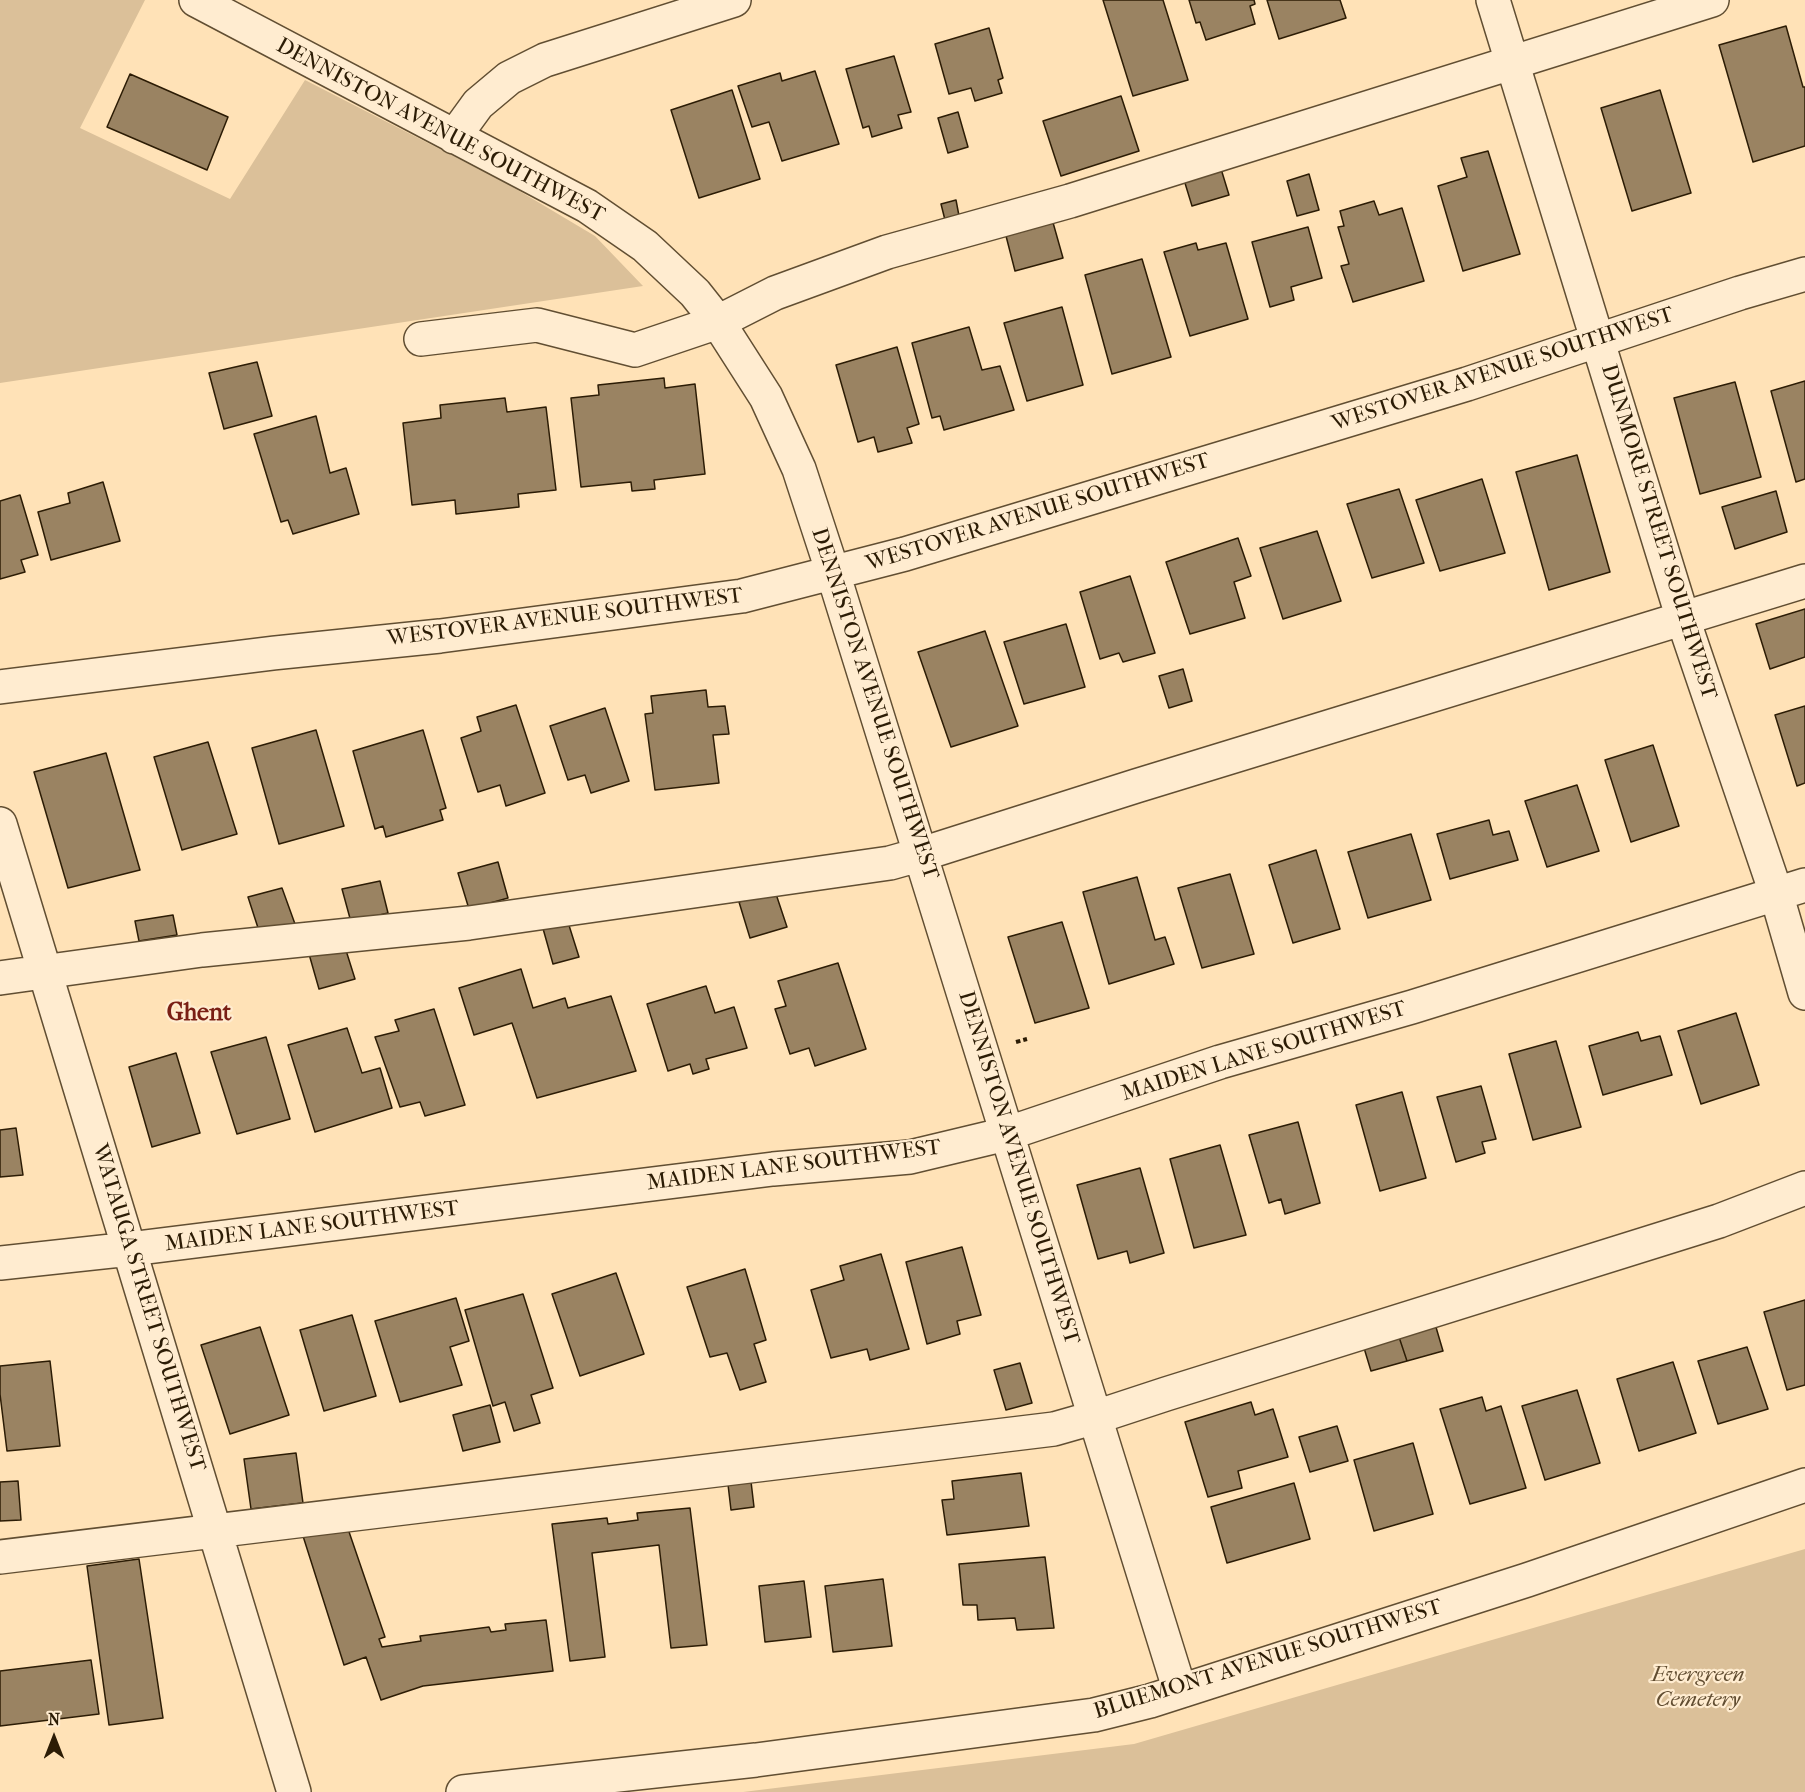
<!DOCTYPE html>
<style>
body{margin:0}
#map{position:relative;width:1805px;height:1792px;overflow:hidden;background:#ffe2b7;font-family:"IM FELL French Canon",serif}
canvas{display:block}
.north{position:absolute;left:24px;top:1708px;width:60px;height:60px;-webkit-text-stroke:4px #ffecd0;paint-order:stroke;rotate:0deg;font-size:16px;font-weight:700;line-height:24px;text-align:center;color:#2c1c05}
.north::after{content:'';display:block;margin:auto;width:21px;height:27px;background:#2c1c05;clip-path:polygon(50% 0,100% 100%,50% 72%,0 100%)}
</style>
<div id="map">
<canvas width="1805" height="1792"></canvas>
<div class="north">N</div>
</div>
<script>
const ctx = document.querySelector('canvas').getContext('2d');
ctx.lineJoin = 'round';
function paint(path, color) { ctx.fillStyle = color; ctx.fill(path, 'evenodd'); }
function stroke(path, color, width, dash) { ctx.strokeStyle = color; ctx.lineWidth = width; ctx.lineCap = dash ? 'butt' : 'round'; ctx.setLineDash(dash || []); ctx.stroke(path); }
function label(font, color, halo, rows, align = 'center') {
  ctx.font = font + ' "IM FELL French Canon",serif'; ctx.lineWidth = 4.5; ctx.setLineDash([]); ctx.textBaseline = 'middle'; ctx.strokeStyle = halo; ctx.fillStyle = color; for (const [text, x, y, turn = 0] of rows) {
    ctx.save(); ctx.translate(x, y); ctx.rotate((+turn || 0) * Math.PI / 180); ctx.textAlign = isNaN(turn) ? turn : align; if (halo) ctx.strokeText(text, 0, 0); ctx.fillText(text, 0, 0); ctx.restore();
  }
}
paint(new Path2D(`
 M0,0h145l-65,128 150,71 75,-119 201,103 89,53 48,50 -643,97z
 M1805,1549v243h-1062l391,-48z`), '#dbc099');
const building = new Path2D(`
 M1103,0h60l25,80 -55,16z
 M1189,0h65l1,4 -5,2 5,18 -49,16 -6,-18 -4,1z
 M1267,0h73l6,18 -67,21z
 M1786,26l17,61h2v59l-52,16 -34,-117z
 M989,28l14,50 -5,2 4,13 -27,8 -4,-13 -22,6 -14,-50z
 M894,56l17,56 -13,3 4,13 -30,9 -3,-11 -6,2 -17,-59z
 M815,71l24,73 -57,17 -13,-39 -17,5 -14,-41 42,-13 2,8z
 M130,74l98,43 -21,53 -100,-43z
 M732,90l28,89 -61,19 -28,-88z
 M1660,90l31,103 -59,18 -31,-103z
 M1121,96l18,55 -78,25 -18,-55z
 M958,112l10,35 -20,6 -10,-35z
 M1488,151l32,103 -57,17 -25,-85 29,-9 -6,-19z
 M1218,159l11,36 -37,11 -11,-36z
 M1309,174l10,36 -22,6 -10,-35z
 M956,200l4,21 -14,3 -5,-20z
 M1374,201l5,14 23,-7 22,73 -71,21 -12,-36 8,-2 -11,-37 6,-1 -4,-15z
 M1052,219l11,39 -48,13 -10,-39z
 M1308,227l14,51 -31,9 3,13 -24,7 -18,-65z
 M1196,243l2,7 28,-7 22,76 -58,17 -26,-84z
 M1142,259l29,98 -59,17 -27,-99z
 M1062,307l21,78 -56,16 -23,-78z
 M969,327l13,43 18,-4 14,44 -70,20 -4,-14 -8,2 -20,-75z
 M897,347l22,77 -12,4 5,15 -34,9 -4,-15 -16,5 -22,-77z
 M257,362l15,54 -48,13 -15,-56z
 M664,378l1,10 30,-4 10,90 -51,6 1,9 -23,2 -1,-9 -50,5 -10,-89 28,-3 -1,-10z
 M1805,381v98l-9,3 -25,-91z
 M1735,382l26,95 -61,17 -26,-96z
 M505,398l2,14 39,-5 10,83 -38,4 1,13 -63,7 -1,-14 -43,5 -9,-82 38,-5 -1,-13z
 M316,416l14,57 16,-5 13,46 -66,20 -5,-14 -7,2 -27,-88z
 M1577,455l33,117 -61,18 -33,-118z
 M1482,479l23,74 -65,18 -24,-71z
 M103,482l17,59 -69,19 -13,-48 32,-9 -2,-10z
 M1399,489l25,74 -52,15 -25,-74z
 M1776,491l11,41 -52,17 -13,-42z
 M20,495l18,60 -17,5 4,12 -25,7v-78z
 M1317,531l24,70 -58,18 -23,-71z
 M1238,538l13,38 -17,6 11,36 -55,16 -24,-72z
 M1130,576l25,77 -32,9 -4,-9 -19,6 -20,-67z
 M1805,609v48l-35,12 -14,-45z
 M1066,624l19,63 -61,17 -20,-62z
 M985,631l33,95 -67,21 -33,-95z
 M1183,669l9,32 -23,7 -10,-32z
 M706,690l2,17 17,-1 4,28 -16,1 6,48 -64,7 -10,-76 8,-1 -2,-17z
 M516,705l29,88 -39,13 -6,-21 -22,7 -17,-54 20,-7 -4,-14z
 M1805,706v77l-8,3 -22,-71z
 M605,708l24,73 -38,12 -6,-18 -17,5 -18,-54z
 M316,730l28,96 -65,18 -27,-96z
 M423,730l23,78 -6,2 3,10 -57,17 -3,-11 -8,3 -22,-78z
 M208,742l29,92 -55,16 -28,-93z
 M1653,745l26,81 -48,16 -26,-82z
 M106,753l34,117 -72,18 -34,-116z
 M1577,785l22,66 -52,16 -22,-66z
 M1489,820l4,15 16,-4 9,29 -68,19 -13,-45z
 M1411,834l20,66 -63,18 -20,-66z
 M1316,850l24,79 -47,14 -24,-78z
 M498,862l10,36 -39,11 -11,-36z
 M1230,874l24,80 -52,14 -24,-80z
 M1137,877l18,63 10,-3 9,27 -65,20 -26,-92z
 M380,881l8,32 -37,9 -9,-33z
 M282,888l13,36 -35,10 -12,-37z
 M775,891l12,36 -37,11 -11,-36z
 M173,915l4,20 -38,6 -4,-20z
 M567,919l12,38 -26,7 -11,-39z
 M1062,922l27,86 -54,15 -27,-86z
 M344,944l11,35 -36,10 -10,-35z
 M838,963l28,86 -51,17 -6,-18 -19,6 -15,-45 11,-3 -8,-25z
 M521,969l12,39 32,-10 3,10 43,-12 25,75 -99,27 -25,-75 -38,12 -15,-47z
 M706,986l9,27 19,-6 13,41 -41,11 3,10 -16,5 -3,-10 -22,7 -21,-67z
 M434,1009l31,96 -40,11 -5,-14 -20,5 -25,-70 24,-6 -4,-11z
 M1736,1013l23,72 -58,19 -23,-73z
 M347,1028l15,45 18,-5 12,40 -77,24 -27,-87z
 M1638,1032l3,9 19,-5 12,39 -69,20 -14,-49z
 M266,1037l24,82 -53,15 -26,-82z
 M1556,1041l25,86 -48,13 -24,-86z
 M176,1053l24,80 -48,14 -23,-80z
 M1481,1086l15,53 -14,3 3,11 -29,9 -19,-65z
 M1402,1092l24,86 -46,13 -24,-86z
 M1298,1122l22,81 -35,11 -4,-15 -12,4 -20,-68z
 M16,1128l7,47 -23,2v-47z
 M1220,1145l26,90 -52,13 -24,-89z
 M1140,1168l24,85 -34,10 -3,-12 -29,8 -21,-74z
 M962,1247l19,68 -24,6 3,13 -33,10 -21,-82z
 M881,1254l28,95 -39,11 -3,-11 -36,9 -20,-68 33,-10 -4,-14z
 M745,1269l21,71 -12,4 12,38 -26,8 -13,-37 -17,4 -23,-70z
 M616,1273l28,81 -64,22 -28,-82z
 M523,1294l30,94 -22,7 9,28 -26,8 -9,-29 -12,4 -28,-96z
 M456,1298l13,43 -19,6 12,38 -62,17 -25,-81z
 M1805,1300v85l-18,5 -23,-78z
 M352,1315l24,81 -52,15 -24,-81z
 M1433,1317l10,34 -36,10 -11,-33z
 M260,1327l29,88 -59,19 -29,-89z
 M1396,1328l11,33 -36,10 -10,-33z
 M1747,1347l21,62 -50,15 -20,-63z
 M50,1361l10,85 -53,5 -7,-57v-28z
 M1673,1362l23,71 -57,18 -22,-72z
 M1020,1363l12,40 -26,7 -12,-40z
 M1577,1390l23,73 -55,17 -23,-74z
 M1482,1397l4,14 15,-5 25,82 -56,16 -30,-95z
 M1251,1402l4,13 18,-6 15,48 -50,14 4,17 -34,9 -23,-75z
 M490,1405l10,37 -37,9 -10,-36z
 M1337,1426l11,35 -38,11 -11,-35z
 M1413,1443l20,71 -59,17 -20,-71z
 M296,1453l7,50 -52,6 -7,-50z
 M750,1473l4,34 -23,3 -4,-34z
 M1021,1473l8,53 -82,9 -5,-35 12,-1 -2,-18z
 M18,1481l3,39 -21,1v-39z
 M1294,1483l16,56 -83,24 -16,-56z
 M690,1508l17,137 -36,3 -12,-103 -67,8 13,104 -35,4 -18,-137 55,-6 1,6 30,-4 -1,-7z
 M346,1523l39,114 -6,2 3,8 39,-6 -1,-5 69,-9 2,5 15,-2 -1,-6 41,-4 7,51 -130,15 -42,14 -15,-43 -22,8 -41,-129z
 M1045,1557l9,71 -37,2 -2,-12 -37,2 -1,-15h-14l-4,-41z
 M139,1559l24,159 -54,7 -22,-159z
 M883,1579l9,67 -59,6 -8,-66z
 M804,1581l7,56 -46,5 -6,-56z
 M91,1660l8,54 -99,12v-55z`);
paint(building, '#9a8362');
stroke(building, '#2c1c05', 1.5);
const minor = new Path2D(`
 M196,0l391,206 58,40 50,47 23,29 48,75 33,72 34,104 347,1118
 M1493,0l190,619 93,274 29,100
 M454,137l24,-33 31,-26 36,-18 189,-60
 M421,339l116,-14 98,25 83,-28 57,-29 112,-41 183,-51 642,-201
 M0,687l274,-34 166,-17 302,-40 163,-42 562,-170 273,-91 65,-19
 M0,824l294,968
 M0,978l202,-28 267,-27 421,-60 32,-9 214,-68 669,-205
 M0,1263l130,-14 643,-80 137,-12 96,-23 214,-72 192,-55 393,-122
 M0,1557l1054,-128 42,-12 70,-23 553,-173 86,-33
 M463,1792l293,-32 338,-45 56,-14 377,-121 278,-95`);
stroke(minor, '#614e32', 36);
stroke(new Path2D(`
 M1016,1042l11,-3`), '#2c1c05', 4, [4.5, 3]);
stroke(minor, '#ffecd0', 33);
label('22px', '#2c1c05', '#ffecd0', [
 ["DENNISTON AVENUE SOUTHWEST",440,131,28],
 ["WESTOVER AVENUE SOUTHWEST",1503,370,-18],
 ["WESTOVER AVENUE SOUTHWEST",1038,513,-17],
 ["DUNMORE STREET SOUTHWEST",1658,532,73],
 ["WESTOVER AVENUE SOUTHWEST",565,618,-7],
 ["DENNISTON AVENUE SOUTHWEST",874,704,72],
 ["MAIDEN LANE SOUTHWEST",1264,1052,-17],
 ["MAIDEN LANE SOUTHWEST",794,1166,-7],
 ["DENNISTON AVENUE SOUTHWEST",1018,1168,73],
 ["MAIDEN LANE SOUTHWEST",312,1227,-7],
 ["WATAUGA STREET SOUTHWEST",148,1308,73],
 ["BLUEMONT AVENUE SOUTHWEST",1268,1660,-17]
]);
label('italic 22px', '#614d31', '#ffecd0', [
 ["Evergreen",1698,1676],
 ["Cemetery",1698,1701]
]);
label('bold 24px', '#7a1f14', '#ffecd0', [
 ["Ghent",199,1014]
]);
</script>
